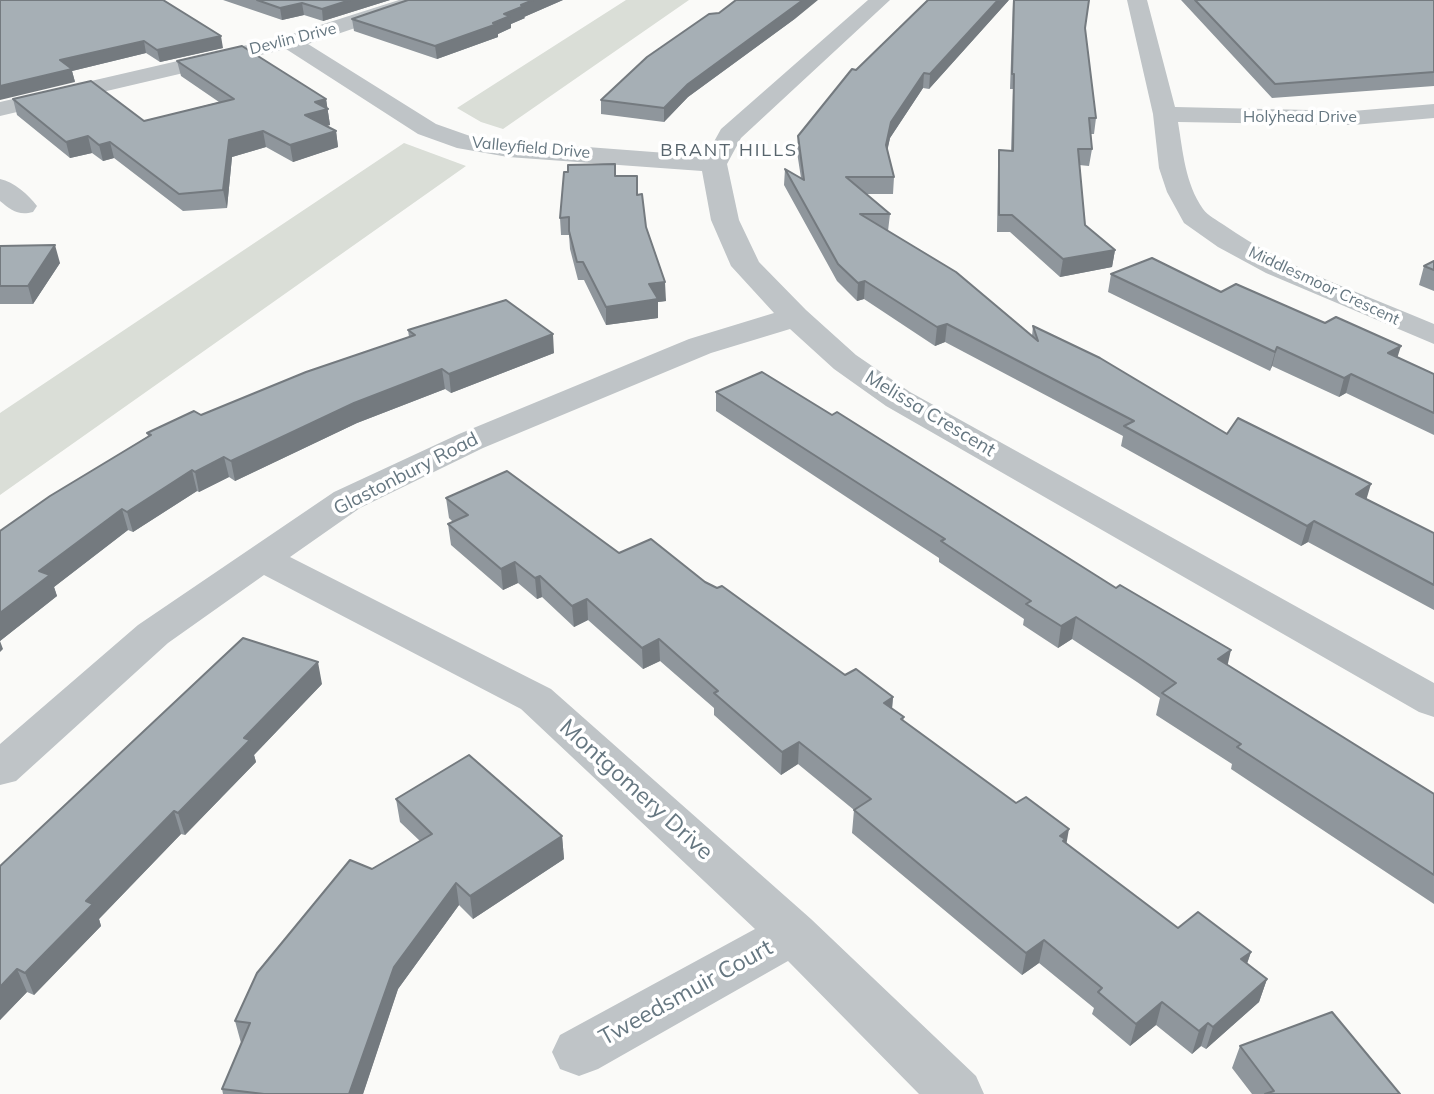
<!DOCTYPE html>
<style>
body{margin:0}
canvas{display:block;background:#fafaf8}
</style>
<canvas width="1434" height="1094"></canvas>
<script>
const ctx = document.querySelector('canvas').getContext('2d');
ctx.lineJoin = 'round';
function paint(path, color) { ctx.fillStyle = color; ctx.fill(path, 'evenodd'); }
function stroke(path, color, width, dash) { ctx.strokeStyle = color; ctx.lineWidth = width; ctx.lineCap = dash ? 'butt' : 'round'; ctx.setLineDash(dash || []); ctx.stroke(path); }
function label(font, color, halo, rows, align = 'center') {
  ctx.font = font + ' Mulish,sans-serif'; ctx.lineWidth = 7; ctx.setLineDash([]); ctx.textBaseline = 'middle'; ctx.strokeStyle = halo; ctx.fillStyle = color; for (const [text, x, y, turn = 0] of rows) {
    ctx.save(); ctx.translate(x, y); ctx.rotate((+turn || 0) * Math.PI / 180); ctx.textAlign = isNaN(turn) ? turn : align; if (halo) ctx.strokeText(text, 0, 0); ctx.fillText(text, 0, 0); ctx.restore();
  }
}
paint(new Path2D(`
 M626,0h63l-186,129 -22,-7 -24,-14z
 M404,143l62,23 -466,329v-82z`), '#daded7');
paint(new Path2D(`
 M399,0h30l-3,4 -118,40 128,80 34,12 38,5 198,15 15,-27 147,-129h22l-149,138 -14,26 12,56 20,42 47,48 50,45 54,37 524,291v34l-15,-5 -533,-306 -52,-37 -44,-40 -79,24 -228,95 -123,60 -70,49 261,132 260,230 165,157 8,18h-65l-131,-133 -190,108 -19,7 -19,-7 -8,-17 8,-17 195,-106 -234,-220 -257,-134 -96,68 -152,138 -16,4v-41l138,-119 196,-133 125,-58 230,-95 85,-26 -43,-47 -20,-46 -9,-49 -194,-14 -51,-9 -39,-14 -132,-85 -286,67v-14l286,-66z
 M1127,0h20l28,107 178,4 81,-7v14l-81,7 -175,-3c5,30 7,61 25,87 5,7 14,11 21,16 63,44 140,69 210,99v20l-168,-71 -48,-26 -34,-24 -17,-31 -8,-24 -6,-54z
 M0,179c14,3 28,15 37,27l-4,6c-15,4 -22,-2 -33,-11z`), '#bfc4c7');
paint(new Path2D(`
 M0,0l223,48 -63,14 -14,-9 -74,18 3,11z
 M223,0h167l-67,21 -19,-6 -22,5z
 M408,0h155l-39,17 1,1 -14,6v4l-13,6v3l-61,22 -83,-28 -2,-12z
 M1009,0l-80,89 -6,-1 -33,50 -3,12 7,27 -1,17h-27l24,20 -2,17 144,105 1,-10 194,108 140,65 67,34v77l-126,-68 -7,4 -180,-100 2,-10 -178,-94 -10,4 -71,-47 -7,2 -20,-20 -53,-96 1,-16 16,9 -4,-26 1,-16 58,-66z
 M1013,0h76l-4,28 11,90 -2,16h-3l1,15 -3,17 -10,-1 6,60 30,25 -3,17 -52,10 -50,-45h-13l1,-66 1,-16 12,1 2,-62h-3z
 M1181,0h253v86l-162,12z
 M796,18l-108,79 -24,25 -63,-8v-14z
 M177,61l149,38 4,26 -3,1 9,5 2,16 -45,15 -27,-15 -34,10 -5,51 -44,3 -69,-53 -11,3 -11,-8 -22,5 -53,-43 -4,-16 131,22 75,-19 -38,-26z
 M615,164v12l22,19 29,106 -8,1v16l-52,7 -22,-45h-6l-8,-31 -1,-14h-8l-1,-17z
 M0,246l60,17 -27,41h-33z
 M1434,261v30l-15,-6 5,-19z
 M1111,274l110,18 176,65 37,17v61l-88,-42 -7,4 -67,-31 -2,5 -162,-79z
 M408,330l146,23 -103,40 -6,-4 -88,34 -122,58 -6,-4 -30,15 -2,-1 -64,41 -5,-2 -74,57 3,9 -57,45v-110l148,-95 -1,-3 54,-18 208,-78z
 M716,392l511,273 207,129v110l-203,-135 1,-5 -76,-49 4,-17 -23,-16 -65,-43 -14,9 -35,-23 1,-6 -85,-57v-4l-223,-147z
 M446,498l259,84 140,93 48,22 -1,12 12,8 -1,4 275,207 73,24 -4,12 20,15 -8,23 -53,47 -5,-3 -9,8 -36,-29 -26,21 -38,-32 2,-6 -55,-45 -17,12 -170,-142 2,-23 -56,-46 -17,11 -67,-60v-7l-54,-47 -17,8 -55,-49 -14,7 -32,-30 -5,2 -19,-16 -15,7 -52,-45 -3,-21 5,-2 -4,-4z
 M322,684l-68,71 2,7 -71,73 -4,-1 -82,85 2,7 -67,69 -7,-3 -27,28v-154z
 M396,799l166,37 2,23 -91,60 -14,-14 -61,84 -35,105h-140l-1,-5 19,-46 -6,-22 137,-152 48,-28 -20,-19z
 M1240,1046l160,48h-148l-20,-26z`), '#8f969c');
paint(new Path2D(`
 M350,0h40l-67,21 -1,-12z
 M533,0h30l-39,17 1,1 -14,6v4l-13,6v3l-61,22 -2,-13 58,-23 11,-9z
 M803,0h15l-22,18 -108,79 -24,25v-14l24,-24z
 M998,0h11l-80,89 1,-15z
 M302,3l2,12 -22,5 -2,-12z
 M221,36l2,12 -63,14 -3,-12z
 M144,41l2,12 -74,18 3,11 -75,18v-14l60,-26z
 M924,73l-1,15 -33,50 -5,24 1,-17 5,-23z
 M326,99l4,26 -22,6 -3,-16 10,-13z
 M263,131l3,16 -34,10 -5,51 -4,-18 6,-50z
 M336,131l2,16 -45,15 -3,-17z
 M88,136l4,17 -22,5 -4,-16z
 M110,142l4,16 -11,3 -4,-16z
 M55,245l5,18 -27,41 -5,-18z
 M1115,250l-3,17 -52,10 3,-18z
 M865,281l-1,18 -7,2 1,-18z
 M665,282l1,19 -8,1v16l-52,7v-18l43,-23z
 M947,324l-2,18 -10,4 2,-19z
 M553,334l1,19 -103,40 -2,-19z
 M1401,346l-6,19 -7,-12z
 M1277,347l-5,19 -2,5 5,-19z
 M442,369l3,20 -88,34 -122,58 -4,-20 123,-58z
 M1351,374l-5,19 -7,4 5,-19z
 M224,457l5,20 -30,15 -4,-20z
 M192,470l5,21 -64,41 -6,-20z
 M1371,484l-6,20 -9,-10z
 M122,509l6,21 -74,57 3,9 -57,45v-28l39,-42z
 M1314,521l-6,21 -7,4 6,-20z
 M515,562l3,21 -15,7 -2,-21z
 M540,576l2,21 -5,2 -2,-21z
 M587,599l1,21 -14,7 -2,-21z
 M1076,617l-4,22 -14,9 3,-22z
 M659,639l1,22 -17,8 -1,-21z
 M0,641l3,8 -3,3z
 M1231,650l-5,22 -8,-13z
 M318,662l4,22 -68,71 2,7 -71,73 -7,-22 66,-75z
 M893,697l-2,22 -7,-16z
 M799,742l-1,22 -17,11 1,-23z
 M174,811l7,23 -82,85 2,7 -67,69 -9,-22 61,-72z
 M1069,829l-4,23 -5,-16z
 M562,836l2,23 -91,60 -3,-23z
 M456,883l3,22 -61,84 -35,105h-14l45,-127z
 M1044,940l-5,23 -17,12 4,-22z
 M1251,952l-8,22 -2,-15z
 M17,969l10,23 -27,28v-33z
 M1267,979l-8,23 -53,47 7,-22z
 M1162,1002l-6,23 -26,21 6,-22z
 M1208,1023l-7,23 -9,8 7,-23z`), '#747a7f');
const building = new Path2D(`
 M0,0h163l58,36 -64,14 -13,-9 -84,19 12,9 -72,17z
 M257,0h93l-28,9 -20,-6 -22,5z
 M408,0h125l-12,5 3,1 -20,8 6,2 -17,7 4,1 -62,22 -83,-27z
 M736,0h67l-115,84 -24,24 -63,-8 46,-43 62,-43 10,-1z
 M928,0h70l-68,74 -6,-1 -33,49 -5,23 8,32h-48l44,37h-30l96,58 82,69 -5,-15 67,32 127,76 11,-16 133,66 -15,10 78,39v52l-120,-64 -7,5 -183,-100 10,-5 -187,-97 -10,3 -72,-46 -7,2 -20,-19 -53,-95 19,11 -6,-44 54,-67 4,1z
 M1014,0h75l-4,28 11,90h-7l3,31h-14l7,76 30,25 -52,9 -51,-44h-13v-65l14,1 1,-77h-2z
 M1195,0h239v72l-159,12z
 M242,46l84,53 -11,3 13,7 -23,6 31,16 -46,14 -27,-14 -34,9 -6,50 -44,4 -69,-52 -11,3 -11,-9 -22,6 -53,-43 78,-18 53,40 90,-22 -57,-38z
 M615,164v12h22v19l5,-1 4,33 19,55 -16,2 9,15 -52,8 -23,-45h-6l-8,-31v-14l-9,1 4,-46h4v-7z
 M55,245l-27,41h-28v-40z
 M1152,258l69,34 15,-8 89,39 11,-6 65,29 -13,7 46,21v39l-83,-39 -7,4 -67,-31 -2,5 -164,-78z
 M1434,261v9l-10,-4z
 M506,300l47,34 -104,40 -7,-5 -88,34 -123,58 -7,-4 -29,15 -3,-2 -65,42 -5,-3 -83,62 11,4 -50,38v-82l50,-35 101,-61 -4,-2 47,-22 7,4 105,-43 109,-37 -7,-5z
 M762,372l70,43 5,-3 279,176 4,-3 111,65 -13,9 216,135v81l-197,-128 4,-3 -79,-51 14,-10 -34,-23 -66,-43 -15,9 -35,-22 5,-3 -90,-60 4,-2 -229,-147z
 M507,471l112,82 32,-14 54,43 12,6 5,-2 123,89 11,-6 37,28 -9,6 20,14 -3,2 115,84 10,-6 43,32 -9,7 5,3 -2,2 115,87 20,-16 53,40 -10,7 26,20 -54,48 -5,-4 -9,8 -37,-29 -26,22 -38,-32 4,-4 -58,-48 -18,13 -172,-143 17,-11 -72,-57 -17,10 -68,-59 4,-2 -59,-52 -17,9 -55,-49 -15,7 -32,-30 -5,2 -20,-16 -14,7 -53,-45 20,-9 -22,-17z
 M243,638l75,24 -74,76 6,2 -72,73 -4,-2 -88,90 7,3 -68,69 -8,-4 -17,18v-121z
 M469,755l93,81 -92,60 -14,-13 -62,84 -45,127h-85l-42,-5 28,-66 -15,-2 22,-48 93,-113 22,9 60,-35 -36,-35z
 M1332,1012l68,82h-135l9,-3 -34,-45z`);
paint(building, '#a6afb5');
stroke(building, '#747a7f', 2);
label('16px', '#667781', '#fff', [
 ["Devlin Drive",293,39,-14],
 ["Holyhead Drive",1300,117],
 ["Valleyfield Drive",531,148,5],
 ["Middlesmoor Crescent",1324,286,25]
]);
ctx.letterSpacing = '2px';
label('18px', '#58656d', '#fff', [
 ["BRANT HILLS",729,151]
]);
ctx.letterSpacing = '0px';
label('19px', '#667781', '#fff', [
 ["Melissa Crescent",930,414,31],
 ["Glastonbury Road",406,474,-27]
]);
label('23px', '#667781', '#fff', [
 ["Montgomery Drive",636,790,42],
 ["Tweedsmuir Court",686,993,-29]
]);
</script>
